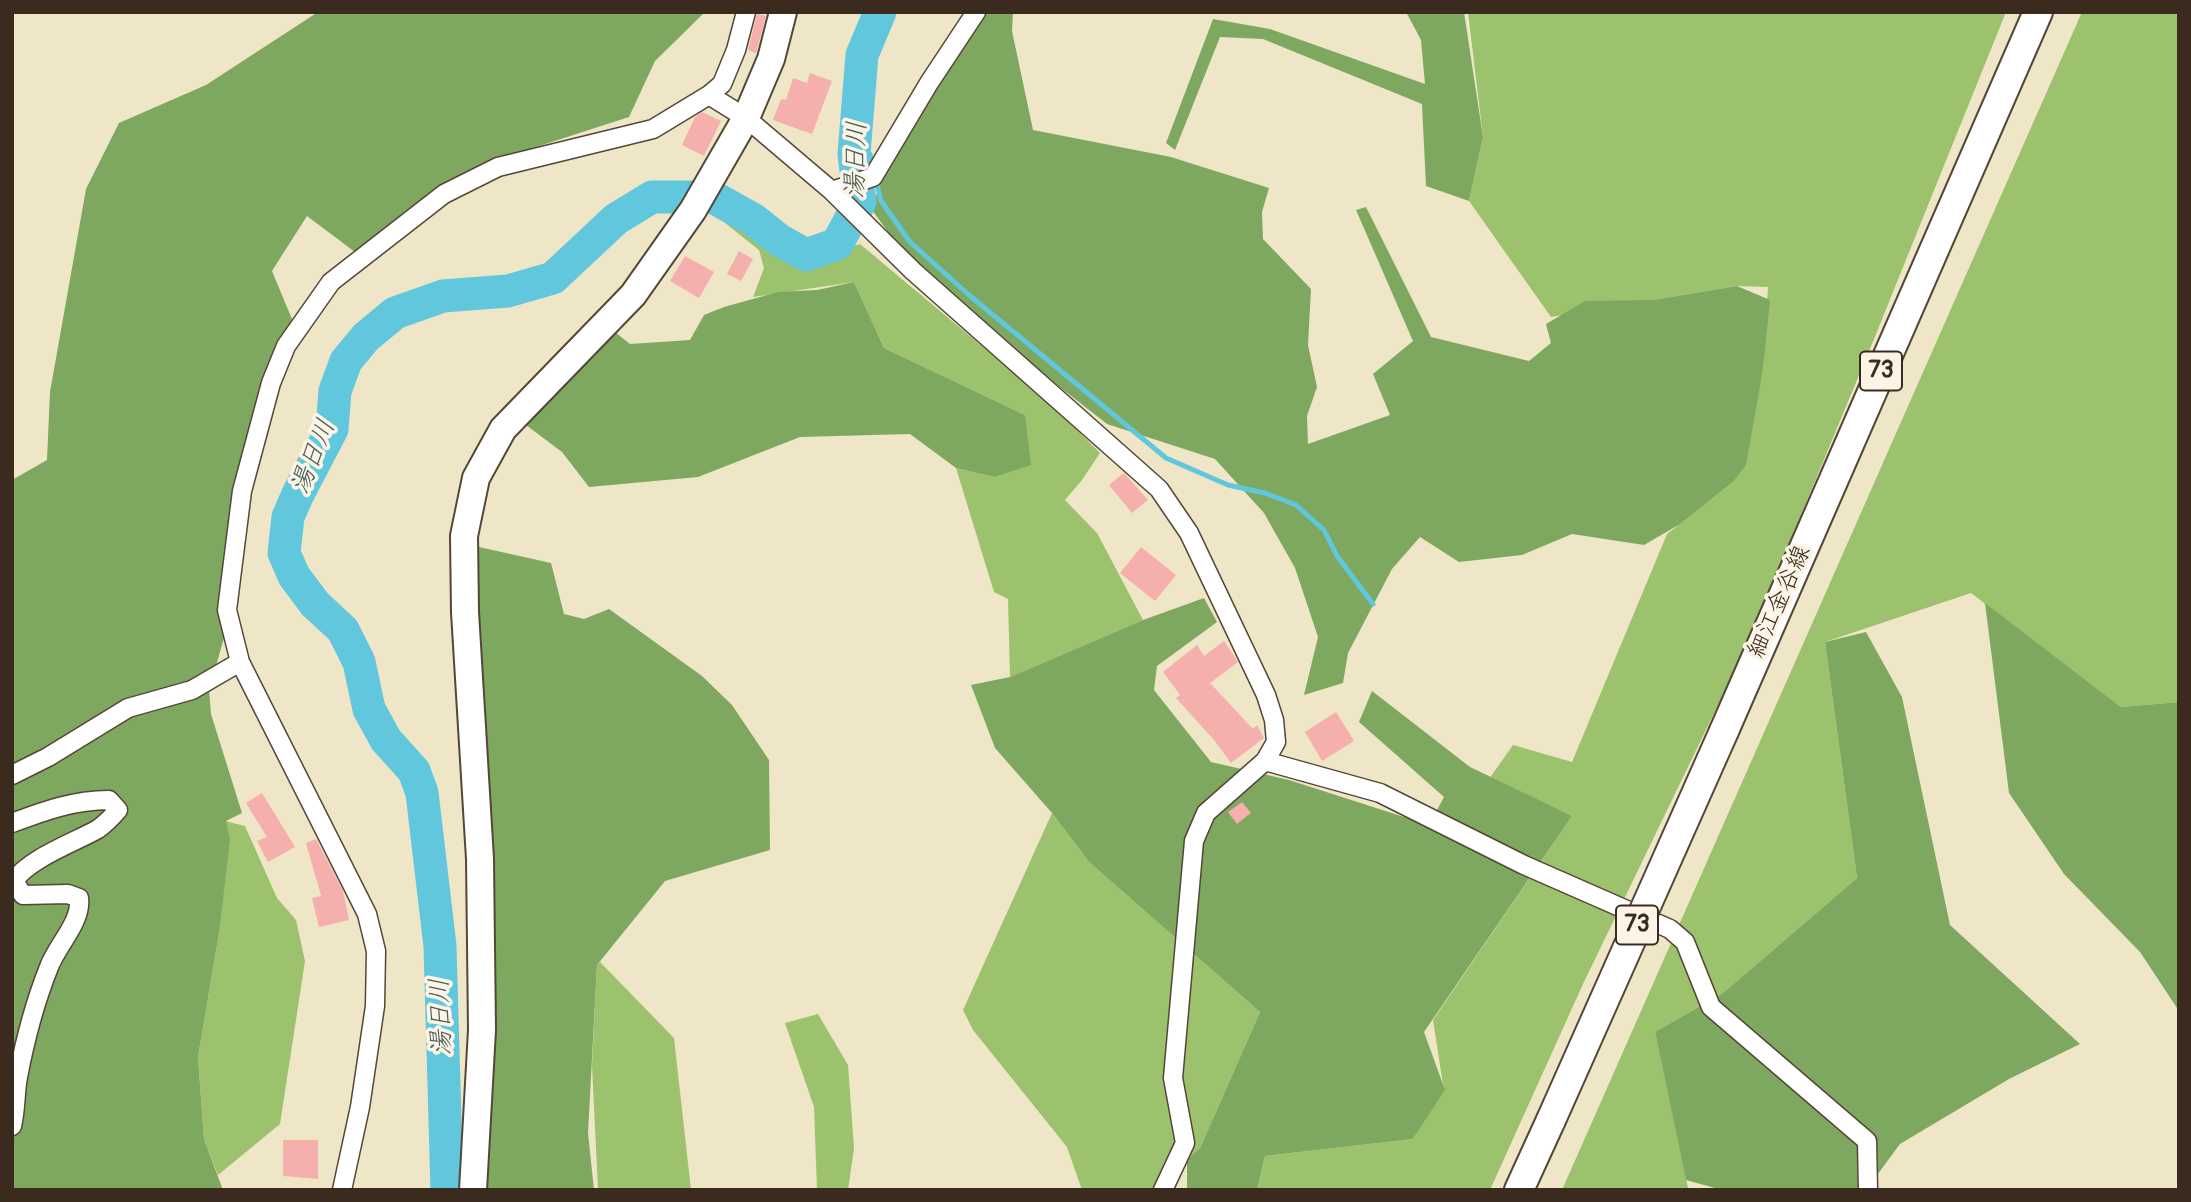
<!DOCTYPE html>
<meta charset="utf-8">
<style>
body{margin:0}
#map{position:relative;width:2191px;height:1202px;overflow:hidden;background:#efe6c8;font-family:Pangolin,sans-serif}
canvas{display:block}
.frame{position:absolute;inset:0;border:14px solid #3b2a1e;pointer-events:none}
</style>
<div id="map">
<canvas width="2191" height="1202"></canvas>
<div class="frame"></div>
</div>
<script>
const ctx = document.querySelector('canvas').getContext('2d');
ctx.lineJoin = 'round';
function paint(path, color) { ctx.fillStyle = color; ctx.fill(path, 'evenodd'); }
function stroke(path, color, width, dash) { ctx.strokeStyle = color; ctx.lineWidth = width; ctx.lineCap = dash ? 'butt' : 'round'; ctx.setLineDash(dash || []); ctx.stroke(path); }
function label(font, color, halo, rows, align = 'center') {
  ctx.font = font + ' Pangolin,"Klee One",sans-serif'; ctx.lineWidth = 7; ctx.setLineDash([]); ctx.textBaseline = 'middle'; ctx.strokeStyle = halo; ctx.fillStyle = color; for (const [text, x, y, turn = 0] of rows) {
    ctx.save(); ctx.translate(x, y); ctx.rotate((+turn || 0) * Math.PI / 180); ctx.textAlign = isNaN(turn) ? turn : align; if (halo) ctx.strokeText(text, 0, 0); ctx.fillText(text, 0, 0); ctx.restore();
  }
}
paint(new Path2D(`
 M1468,12h538l-134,332 -126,303 -163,337 -93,206h-233l8,-34 148,-17 31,-48 -11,-71 139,-204 -83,-37 24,-34 59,17 95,-228 66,-52 30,-113 5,-82 -31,-1 -186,31 -82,-116 14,-64z
 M2082,12h93l4,6v684l-58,5 -150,-114 -146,49 32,236 -134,115 -68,39 33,156 -126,2z
 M715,215l17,1 77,44 51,-16 190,159 50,50 -18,27 -17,20 32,33 46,87 -133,57 -2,-78 -14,-7 -38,-124 38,9 31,-62 -141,-67 -30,-66 -101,15 11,-29 -5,-18z
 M1052,813l37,49 171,150 -60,136 -43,42h-75l-15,-43 -94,-117 -10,-20z
 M225,821l20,5 32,72 19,22 9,41 -25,163 -62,51 -14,-36 -6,-82 21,-124z
 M600,962l74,76 17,152h-93l-6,-125 5,-100z
 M818,1014l30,51 6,83 -6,42h-31l-3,-83 -29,-84z`), '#9dc26d');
paint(new Path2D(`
 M318,12h387l-50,49 -26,56 -96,31 -105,48 -73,56 -48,-36 -35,55 22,53 -54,149 -12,151 -19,66 2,24 31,99 -16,8 4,19 -11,93 -21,124 6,82 19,51h-211v-710l35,-20 3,-68 36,-203 33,-66 87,-38z
 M975,12h38l-1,19 21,99 138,27 98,31 -7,24 1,27 48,50 -3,56 9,42 -10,29 1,28 82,-29 -17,-41 40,-33 -57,-131 10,-3 65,130 98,24 22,-18 -5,-19 39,-23 68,-1 84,-14 33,14 -7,69 -17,96 -13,17 -53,42 -36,21 -72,-11 -50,21 -63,7 -39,-25 -28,32 -44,84 -5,30 -39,12 14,-58 -23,-69 -31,-55 -49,-54 -108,-35 -184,-144 -51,-70 17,-58z
 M1406,12h58l19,125 -14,64 -43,-15 -4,-82 -159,-65 -43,-2 -45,113 -9,-7 47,-124 57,10 155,55 -4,-44z
 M854,282l30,66 141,67 6,50 -37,12 -38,-9 -46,-34 -110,3 -102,40 -109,10 -27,-35 -40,-30 93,-90 15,12 60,-4 14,-25 20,-8 54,-15 39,-2z
 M479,547l72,16 13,51 20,5 25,-10 93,67 30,29 37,55 1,90 -105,31 -68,84 -9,168 6,57h-111l-5,-457z
 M1204,598l13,24 -60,44 -3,24 57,72 78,18 140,45 15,-28 -85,-75 13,-31 98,76 102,49 -148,216 21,58 -32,49 -148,17 -8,34h-70v-30l13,-12 60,-136 -171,-150 -37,-49 -57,-65 -24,-63 39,-8 133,-57z
 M1985,603l136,104 58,-5v309l-39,-59 -76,-78 -55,-81z
 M1866,632l36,65 48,228 130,119 -71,35 -109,65 -34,46h-144l-36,-10 -31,-148 68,-39 134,-115 -32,-236z`), '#7ea860');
stroke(new Path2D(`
 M854,154h16l3,13
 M876,180l5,21 29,41 59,53 197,163 62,27 37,8 31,12 28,25 13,26 36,48`), '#60c7dd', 5);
stroke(new Path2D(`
 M447,1190l-7,-244 -18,-153 -8,-22 -28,-31 -17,-31 -10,-47 -16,-32 -28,-26 -21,-28 -10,-23 4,-36 10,-23 34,-65 3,-38 11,-30 20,-24 29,-24 48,-17 65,-5 45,-13 63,-59 36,-22h61l41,23 25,20 27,15 31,-11 23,-42 -6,-48 8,-99 18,-43`), '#60c7dd', 33);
paint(new Path2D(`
 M757,14l9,2 -10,37 -8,-3z
 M810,73l22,8 -20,53 -39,-14 8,-21 5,1 7,-22 14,5z
 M702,112l19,9 -17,35 -22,-11 13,-28z
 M739,251l14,8 -12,22 -14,-7z
 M685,256l29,16 -15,26 -29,-17z
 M1124,473l24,27 -16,13 -23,-28z
 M1141,547l35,28 -21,26 -35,-28z
 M1224,641l14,21 -28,21 43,46 4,-4 7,13 -33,25 -17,-23 -38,-42 4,-3 -17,-23 34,-27 7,11z
 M1336,712l18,29 -32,20 -17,-29z
 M262,793l33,54 -27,15 -11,-21 10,-4 -21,-34z
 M1242,802l9,11 -14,11 -9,-12z
 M316,839l27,52 6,29 -30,7 -7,-29 9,-2 -15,-53z
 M283,1140h35v39l-35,-3z`), '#f5afac');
const street = new Path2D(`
 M709,95l37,23 86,73 81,80 246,218 30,44 77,162 8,25 2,22 -11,19 -59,52 -12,28 -21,237 12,65 -22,47
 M832,191l41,-14 56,-94 47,-71
 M1265,761l115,32 144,72 146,64 15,13 26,65 156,134 1,49
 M12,775l36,-18 80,-49 64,-18 48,-28
 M12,823c32,-12 62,-23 97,-23l9,10c-6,7 -13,14 -20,19 -23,13 -70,30 -84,52l9,14 45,-1 11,4c3,24 -22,47 -30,69 -14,35 -24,73 -31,110 -3,16 -2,33 -6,49
 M342,1190l18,-83 15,-101 1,-55 -9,-37 -127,-252 -13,-52 15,-119 29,-108 15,-37 45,-64 113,-88 54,-27 155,-38 56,-34 13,-11 14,-34 10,-38`);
const secondary = new Path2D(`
 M473,1190l9,-160 -2,-171 -15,-247 -1,-76 12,-58 27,-49 130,-134 60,-85 53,-92 25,-59 12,-47`);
const primary = new Path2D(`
 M1724,731l314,-719
 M1519,1190l32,-70`);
stroke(street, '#564638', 21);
stroke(secondary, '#564638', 30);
stroke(primary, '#564638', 32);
stroke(street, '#fff', 18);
stroke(secondary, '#fff', 26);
stroke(primary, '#fff', 28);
const primaryBridge = new Path2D(`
 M1551,1120l173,-389`);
stroke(primaryBridge, '#564638', 32, []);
stroke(primaryBridge, '#fff', 28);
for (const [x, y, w] of [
 [1881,371,42],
 [1637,925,42]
]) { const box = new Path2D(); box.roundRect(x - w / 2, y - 19.5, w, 39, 5); ctx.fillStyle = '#fcf5e5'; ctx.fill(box); stroke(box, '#3b2a1e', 2); }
label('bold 23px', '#3b2a1e', null, [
 ["73",1881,371],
 ["73",1637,925]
]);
label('24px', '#3b2a1e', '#fcf5e5', [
 ["細江金谷線",1780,602,-66]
]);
label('italic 26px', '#465957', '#fcf5e5', [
 ["湯日川",857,160,-88],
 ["湯日川",314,457,-68],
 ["湯日川",442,1017,-92]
]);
</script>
